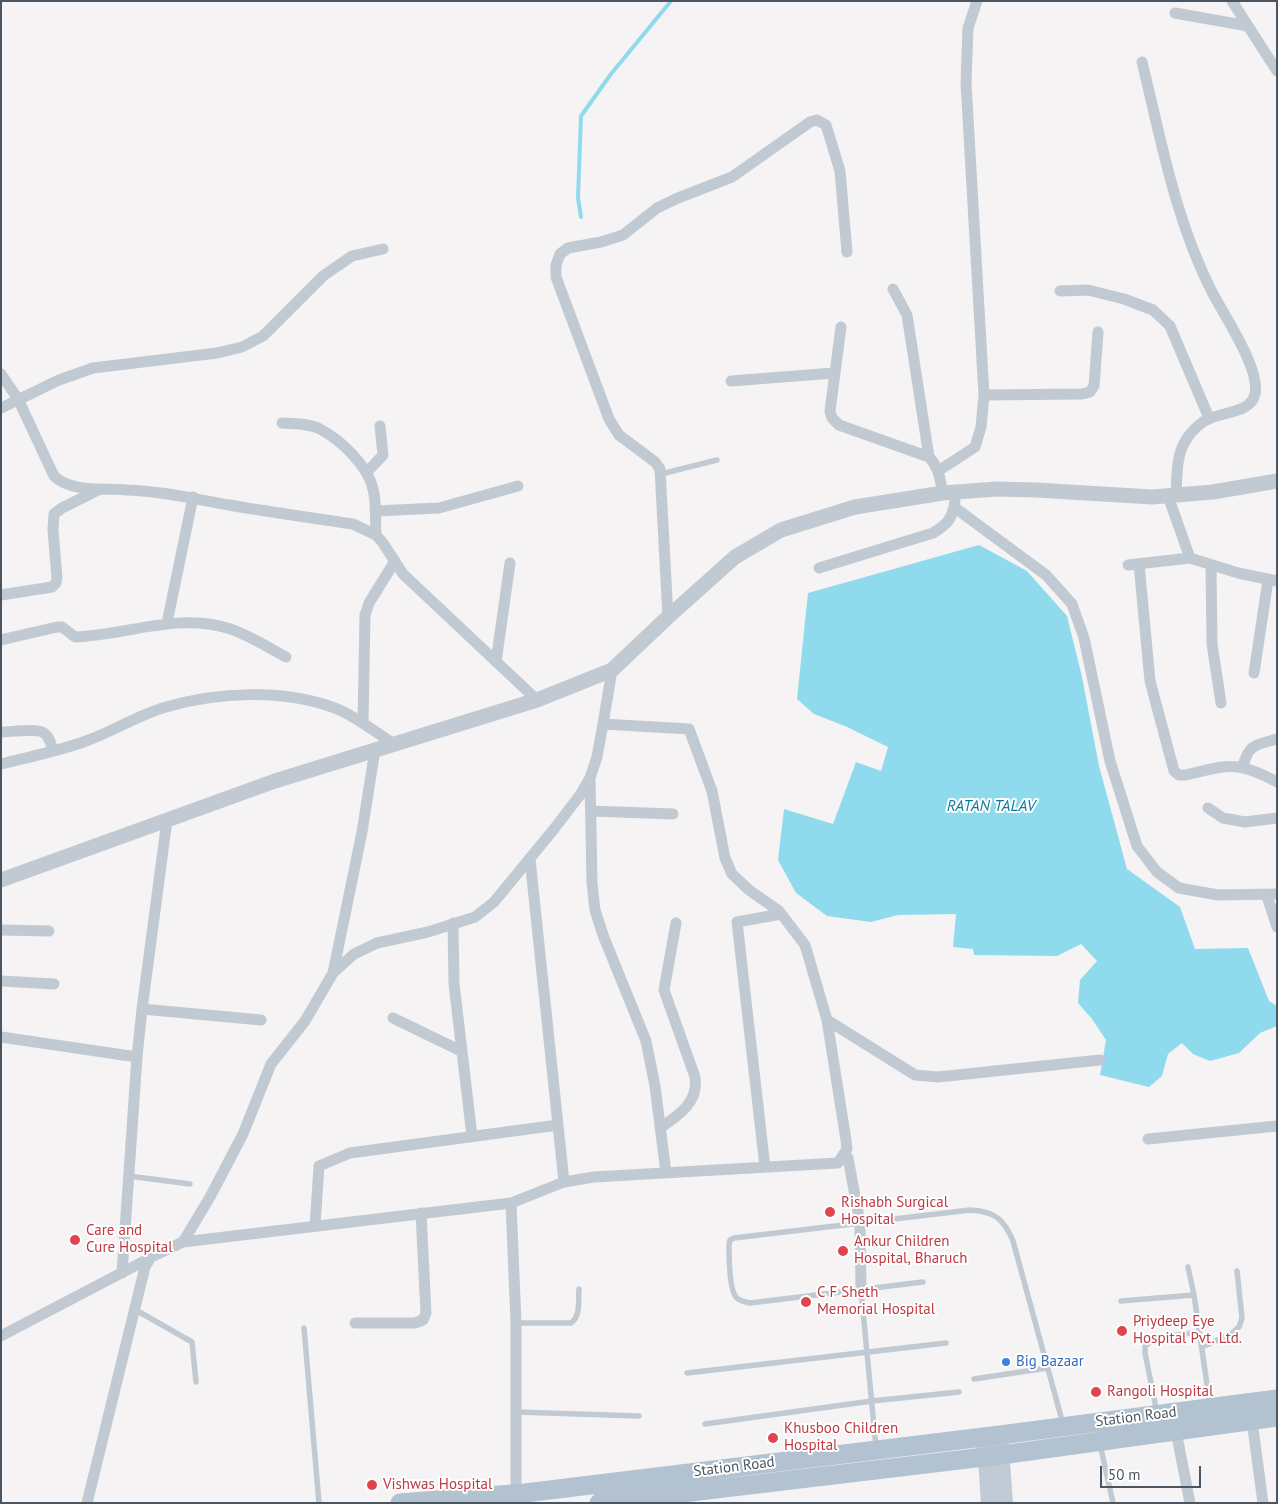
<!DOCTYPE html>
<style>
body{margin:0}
#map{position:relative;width:1278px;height:1504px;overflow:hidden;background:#f5f3f3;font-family:"PT Sans",sans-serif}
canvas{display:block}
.frame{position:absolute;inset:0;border:2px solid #4a5661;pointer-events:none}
.scale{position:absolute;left:1100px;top:1466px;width:101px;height:22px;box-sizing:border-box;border:2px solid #4a5661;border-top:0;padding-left:6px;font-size:15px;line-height:18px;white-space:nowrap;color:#4a5661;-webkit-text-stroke:4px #fff;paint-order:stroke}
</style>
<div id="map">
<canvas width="1278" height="1504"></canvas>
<div class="frame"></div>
<div class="scale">50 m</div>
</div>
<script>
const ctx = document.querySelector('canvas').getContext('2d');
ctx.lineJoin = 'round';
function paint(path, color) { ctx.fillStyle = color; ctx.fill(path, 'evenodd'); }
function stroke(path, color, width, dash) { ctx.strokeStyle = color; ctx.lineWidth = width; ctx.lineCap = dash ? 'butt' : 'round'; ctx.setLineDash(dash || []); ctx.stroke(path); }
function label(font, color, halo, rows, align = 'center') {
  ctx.font = font + ' "PT Sans",sans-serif'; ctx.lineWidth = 4; ctx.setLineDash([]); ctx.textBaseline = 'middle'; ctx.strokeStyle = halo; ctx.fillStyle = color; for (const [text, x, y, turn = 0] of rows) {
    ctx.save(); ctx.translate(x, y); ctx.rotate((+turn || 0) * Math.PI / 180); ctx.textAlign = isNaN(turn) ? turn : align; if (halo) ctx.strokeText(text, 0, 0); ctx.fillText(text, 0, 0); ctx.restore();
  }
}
paint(new Path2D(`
 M979,545l48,26 40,45 15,61 17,89 28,103 53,38 15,42 53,-1 21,53 8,5v20l-17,7 -21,20 -29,8 -17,-7 -11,-11 -14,11 -6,22 -13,11 -49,-12 6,-35 -14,-21 -14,-16 2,-23 17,-19 -16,-17 -24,12 -83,-1 -1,-6 -20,-2 3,-33 -58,1 -27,7 -44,-6 -31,-23 -18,-33 6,-51 49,15 23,-62 25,9 7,-24 -41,-20 -33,-13 -17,-15 11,-106z`), '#90daee');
stroke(new Path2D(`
 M581,217l-3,-19 3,-82 30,-42 60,-73`), '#90daee', 4);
stroke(new Path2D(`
 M661,474l56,-14
 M129,1176l61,8
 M1188,1267l6,28 16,110
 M923,1282l-173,21c-5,-1 -11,-2 -14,-6 -7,-8 -7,-40 -7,-52l1,-5 4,-2 236,-28c24,1 34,9 43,31l50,183
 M861,1290l15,157
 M1121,1301l73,-6
 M134,1309l58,33 4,40
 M516,1323h55c10,-7 7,-23 8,-34
 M304,1328l15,175
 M1202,1347l29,-13 8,-7 3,-9 -5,-47
 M687,1373l259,-30
 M974,1379l73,-11
 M516,1412l123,4
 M1157,1413l-12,-60v-7l10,-8 44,-6
 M705,1424l167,-23 87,-9
 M1100,1444l13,59`), '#c1cad2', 5.5);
stroke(new Path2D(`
 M1232,1l45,70
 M1175,13l73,13
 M1142,62c19,77 33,157 69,228 12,24 50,79 44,104 -4,18 -29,18 -44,24 -9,3 -20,13 -25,22 -10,15 -9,37 -10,55
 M893,289l14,26 22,142
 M1060,291l28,-1 36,9 29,11 17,16 39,92
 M841,327l-11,84 2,7 7,7 90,32c10,10 11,23 14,36
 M1,374l17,25 36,77c18,17 50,12 73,14 34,1 68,9 102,15 41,7 83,13 124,19l23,11 7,8 20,31 134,126
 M731,381l103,-8
 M984,395l98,-1 8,-2 4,-6 4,-54
 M1,408l58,-28 34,-12 124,-15 25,-6 21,-11 60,-60 29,-20 31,-7
 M282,423c12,1 27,0 38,6 21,11 48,37 53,60 4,15 2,31 3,46
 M938,471l37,-24 6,-20 3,-32 -18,-312 2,-55 9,-27
 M367,472l16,-17 -3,-29
 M1168,496l22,62
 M954,507l92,68 26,29 12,34 26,123 27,85 20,26 22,16 39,7 59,-1
 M375,511l64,-3 79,-22
 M1139,564l11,117 24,90 5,4h7c42,-10 51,-15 91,7
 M1128,565l62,-7 48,15 39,8
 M1211,566l1,78 9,59
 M819,568l114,-35c16,-10 19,-14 22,-32
 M1,595l51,-8 4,-4 1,-5 -4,-48 1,-16 8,-6 38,-19
 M668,617l-8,-148 -5,-7 -36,-27 -10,-16 -53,-142v-12l4,-11 8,-6 33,-6 22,-7 34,-27 21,-10 54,-21 78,-55 7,-2 9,5 14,46 7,81
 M167,623l26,-126
 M1,640l56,-13h5l13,10c52,-2 100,-24 152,-9 21,6 40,19 59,29
 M496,662l14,-99
 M1254,673l14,-93
 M363,723l2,-108 4,-12 26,-42
 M1,732c10,0 36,-4 43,1 6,4 7,12 9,18
 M1,764c28,-7 58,-13 85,-23 28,-10 52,-26 80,-34 52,-15 114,-18 166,0 22,8 42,24 62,37
 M1243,767c5,-23 13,-22 34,-28
 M590,778l2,105 3,27 8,25 43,106 9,45 11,87
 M1208,808l15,10 22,4 32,-4
 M591,811l82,3
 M530,859l34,323
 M1267,896l10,31
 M453,923l1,61 18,152
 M1,930l48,1
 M333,973l29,-141 13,-82
 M1,981l53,3
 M142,1009l119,11
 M393,1018l68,33
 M827,1020l88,55 23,2 162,-17
 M1,1037l136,20
 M660,1128c19,-13 39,-26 35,-51l-31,-87 12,-67
 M1148,1139l129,-13
 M844,1155l4,3 12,65 1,67
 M765,1167l-28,-245 44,-8
 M511,1203l5,120v171
 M315,1226l4,-60 31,-13 208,-28
 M183,1242l328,-39 53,-21 30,-5 244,-14 9,-14 -1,-9 -19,-120 -22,-75 -26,-34 -30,-21 -17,-16 -7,-16 -13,-67 -23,-62 -86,-5
 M122,1273l15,-216 5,-48 25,-189
 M355,1323h60l8,-3 3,-7 -5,-100
 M1,1336l149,-78
 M1252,1421l11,82
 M1176,1431l14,72
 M87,1503l58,-236 6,-10 32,-15 27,-45 33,-63 28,-70 34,-43 28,-48 21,-19 23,-11 51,-11 47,-15 19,-15 60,-73 26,-34 10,-17 7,-21 6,-33 9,-54`), '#c1cad2', 11);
stroke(new Path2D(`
 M1,880l274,-99 262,-81 75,-30 56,-53 67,-60 46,-27 74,-23 88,-14 54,-4 39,1 116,7 61,-5 64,-11`), '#c1cad2', 15);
stroke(new Path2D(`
 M1000,1435l5,68
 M985,1445l4,58`), '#c1cbd6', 16);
stroke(new Path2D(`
 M400,1503l125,-10 475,-58 277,-36
 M599,1503l402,-48 276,-38`), '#b3c2d1', 19);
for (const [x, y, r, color] of [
 [830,1212,6,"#e0444e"],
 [75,1240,6,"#e0444e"],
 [843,1251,6,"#e0444e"],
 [806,1302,6,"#e0444e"],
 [1122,1331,6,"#e0444e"],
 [1006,1362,5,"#3f7fe0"],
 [1096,1392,6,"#e0444e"],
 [773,1438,6,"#e0444e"],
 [372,1485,6,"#e0444e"]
]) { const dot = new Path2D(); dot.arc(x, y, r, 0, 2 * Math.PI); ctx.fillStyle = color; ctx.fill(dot); stroke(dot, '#fff', 2); }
label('15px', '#be3a42', '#fff', [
 ["Rishabh Surgical",841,1203],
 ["Hospital",841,1220],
 ["Care and",86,1231],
 ["Cure Hospital",86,1248],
 ["Ankur Children",854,1242],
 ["Hospital, Bharuch",854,1259],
 ["C F Sheth",817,1293],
 ["Memorial Hospital",817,1310],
 ["Priydeep Eye",1133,1322],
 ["Hospital Pvt. Ltd.",1133,1339],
 ["Rangoli Hospital",1107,1392],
 ["Khusboo Children",784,1429],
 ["Hospital",784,1446],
 ["Vishwas Hospital",383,1485]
], 'left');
label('15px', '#366cbe', '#fff', [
 ["Big Bazaar",1016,1362]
], 'left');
label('15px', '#4a5661', '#fff', [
 ["Station Road",1136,1417,-7],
 ["Station Road",734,1467,-7]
]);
label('italic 16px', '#0c7c9b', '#fff', [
 ["RATAN TALAV",991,806]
]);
</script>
